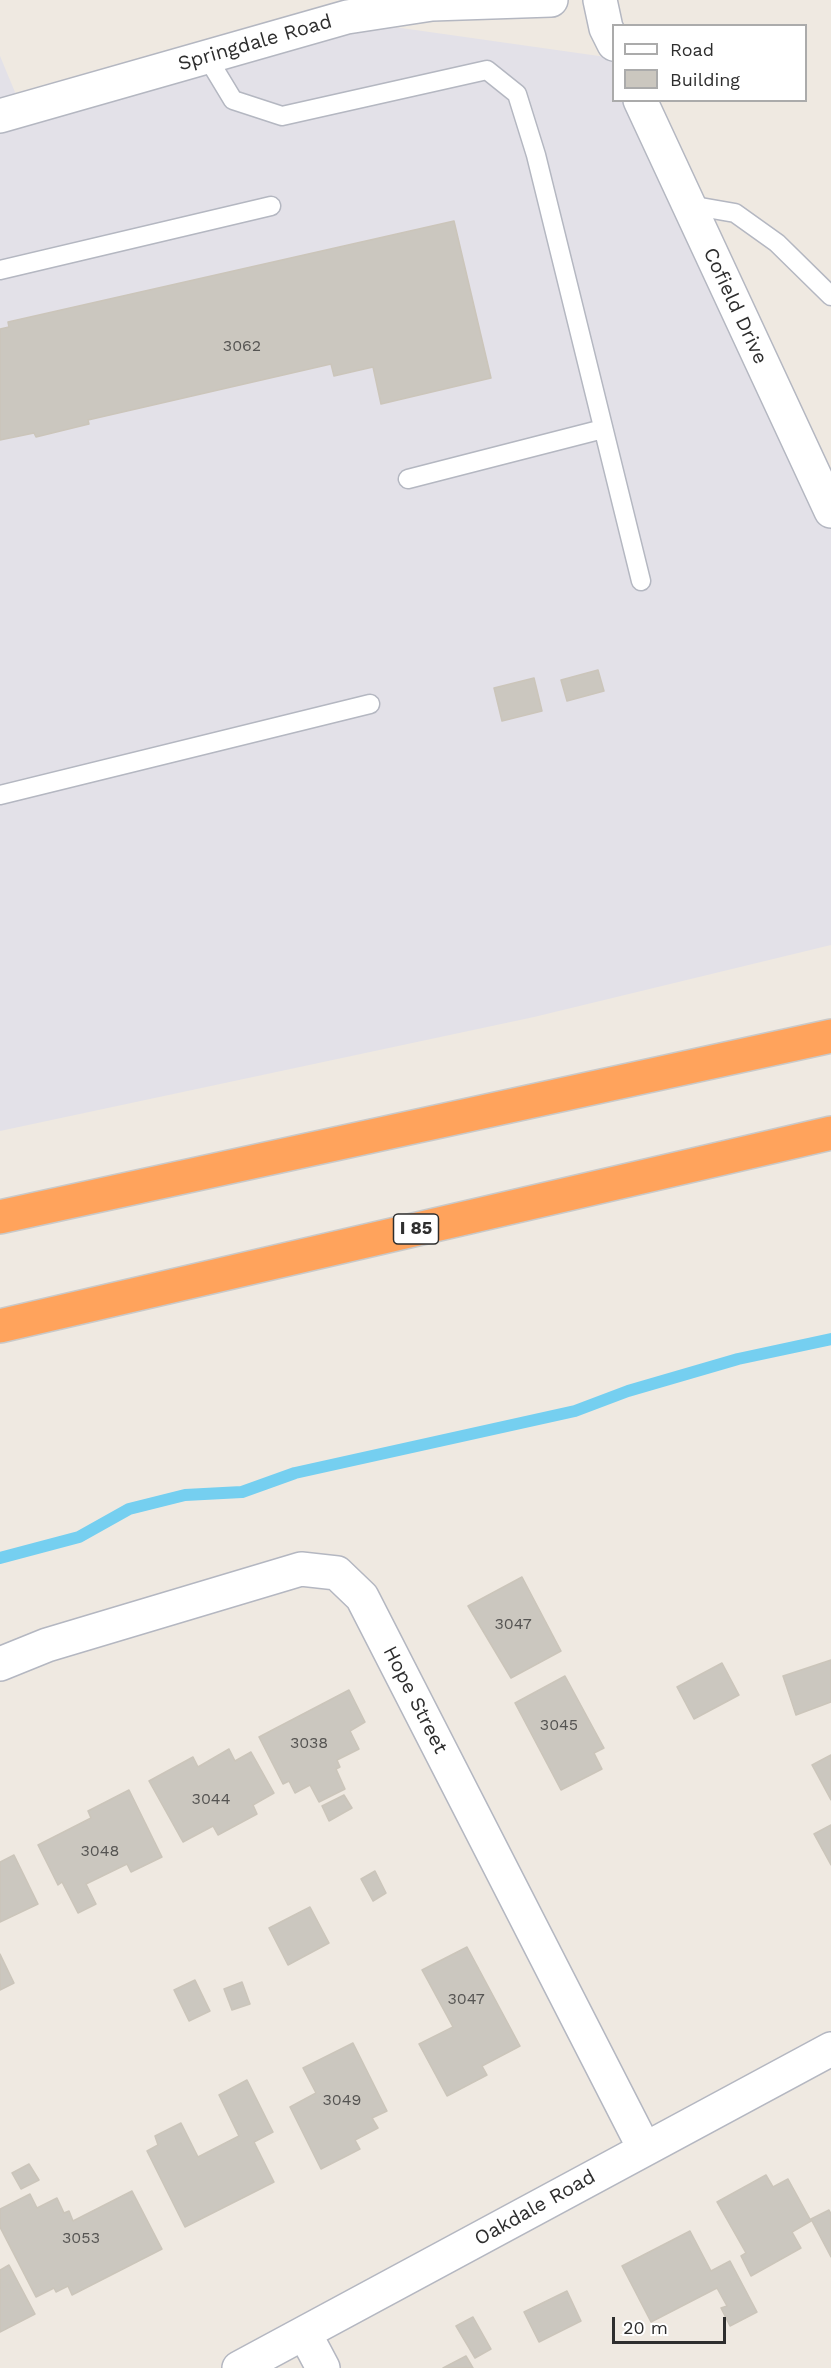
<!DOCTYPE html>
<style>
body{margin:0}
#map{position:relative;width:831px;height:2368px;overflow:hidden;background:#efe9e1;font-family:"Work Sans",sans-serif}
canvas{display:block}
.legend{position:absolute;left:612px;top:24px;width:195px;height:78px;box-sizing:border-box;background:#fff;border:2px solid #ababab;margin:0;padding:8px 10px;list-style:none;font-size:18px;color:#2e2e2e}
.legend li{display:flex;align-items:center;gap:12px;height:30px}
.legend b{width:30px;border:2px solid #ababab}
.scale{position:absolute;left:612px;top:2317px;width:114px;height:27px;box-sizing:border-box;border:3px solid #2e2e2e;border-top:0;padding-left:8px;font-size:18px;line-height:21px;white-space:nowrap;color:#2e2e2e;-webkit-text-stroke:4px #fff;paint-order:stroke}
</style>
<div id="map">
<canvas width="831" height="2368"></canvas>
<ul class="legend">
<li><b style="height:8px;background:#fff"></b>Road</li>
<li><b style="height:16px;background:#cbc7bf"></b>Building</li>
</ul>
<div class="scale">20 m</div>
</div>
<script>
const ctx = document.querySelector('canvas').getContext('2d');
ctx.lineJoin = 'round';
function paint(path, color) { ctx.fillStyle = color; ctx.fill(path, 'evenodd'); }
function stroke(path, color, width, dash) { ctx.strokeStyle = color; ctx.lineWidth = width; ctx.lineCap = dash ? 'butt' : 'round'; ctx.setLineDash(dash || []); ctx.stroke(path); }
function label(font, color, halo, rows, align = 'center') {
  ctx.font = font + ' "Work Sans",sans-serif'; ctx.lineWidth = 6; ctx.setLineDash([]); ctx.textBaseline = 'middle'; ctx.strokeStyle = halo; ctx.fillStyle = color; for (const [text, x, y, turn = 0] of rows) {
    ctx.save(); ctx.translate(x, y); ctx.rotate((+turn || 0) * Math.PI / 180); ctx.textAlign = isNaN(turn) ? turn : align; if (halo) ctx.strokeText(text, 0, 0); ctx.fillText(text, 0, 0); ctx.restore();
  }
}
paint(new Path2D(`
 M373,24l240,34 1,42 25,1 192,415v429l-297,72 -534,114v-1075l27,65z`), '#e3e1e8');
stroke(new Path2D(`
 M0,1558l79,-21 50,-28 56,-14 57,-3 53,-19 280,-62 53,-20 110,-32 93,-20`), '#75cff0', 12);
const building = new Path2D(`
 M454,221l37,157 -110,26 -8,-37 -39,9 -3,-12 -243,56 1,4 -53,13 -2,-4 -34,7v-111l9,-2 -1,-5z
 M598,670l6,21 -37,10 -6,-21z
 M534,678l8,33 -40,10 -8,-33z
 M522,1577l39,74 -50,27 -43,-72z
 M831,1660v42l-35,13 -13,-39z
 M722,1663l17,32 -45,24 -17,-32z
 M565,1676l39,72 -10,5 8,16 -41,21 -46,-87z
 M349,1690l16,32 -15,9 9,18 -22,11 3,7 -4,2 9,20 -26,13 -9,-17 -15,8 -6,-12 -6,3 -24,-47z
 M229,1749l6,12 16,-9 23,41 -21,12 4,9 -39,21 -5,-9 -30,16 -34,-61 44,-24 5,10z
 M831,1755v45l-19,-35z
 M129,1790l33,67 -31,15 -4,-8 -41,20 10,20 -18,9 -16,-31 -4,3 -20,-40 53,-27 -3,-7z
 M344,1795l8,13 -23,13 -7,-15z
 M831,1825v40l-17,-31z
 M14,1855l24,49 -38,18v-60z
 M375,1871l11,22 -13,8 -12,-22z
 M310,1907l19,36 -41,22 -19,-37z
 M467,1947l53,99 -38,20 5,9 -40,21 -28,-52 34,-17 -31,-57z
 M0,1954l14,29 -14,7z
 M195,1980l15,31 -21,10 -15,-31z
 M242,1982l8,22 -18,6 -8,-21z
 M353,2043l34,68 -15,7 6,10 -23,12 5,9 -39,20 -31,-62 26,-14 -13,-25z
 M247,2080l26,52 -19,10 20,40 -89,45 -38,-76 11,-6 -3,-9 26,-13 17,34 41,-21 -20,-41z
 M29,2164l10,16 -18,9 -9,-16z
 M766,2175l7,12 15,-8 23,42 -19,11 9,16 -50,28 -10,-20 5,-3 -29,-51z
 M132,2191l30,58 -90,46 -4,-9 -12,6 -2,-4 -18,9 -36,-70v-18l30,-15 7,14 20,-10 7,15 5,-2 4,10z
 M829,2210l2,4v43l-20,-38z
 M690,2231l21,40 19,-10 27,51 -27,14 -9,-18 6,-2 -10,-18 -66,34 -29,-56z
 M9,2265l26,49 -35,18v-62z
 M567,2291l14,30 -42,21 -15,-30z
 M473,2317l18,32 -16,9 -19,-32z
 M466,2356l7,12h-30z`);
paint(building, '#cbc7bf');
stroke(building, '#cbc5ba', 1.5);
const lane = new Path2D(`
 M207,57l26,43 49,16 205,-46 30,24 19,61 105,426
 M689,205l46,8 42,30 54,53
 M0,270l271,-64
 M408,479l195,-50
 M0,795l370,-91`);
const street = new Path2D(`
 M600,0l6,28 8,16
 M640,100l191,411
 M0,116l347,-99 85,-13 119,-4
 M0,1664l47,-19 254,-76 36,4 25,24 282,551
 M305,2334l18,34
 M239,2368l592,-319`);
const highway = new Path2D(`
 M0,1217l831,-181
 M0,1326l831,-193`);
stroke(lane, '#b4b7c1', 21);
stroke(street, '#b4b7c1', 36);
stroke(highway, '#c9c9c9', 36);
stroke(lane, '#fff', 18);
stroke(street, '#fff', 33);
stroke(highway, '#ffa35c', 33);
label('16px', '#555452', null, [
 ["3062",242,346],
 ["3047",513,1624],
 ["3045",559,1725],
 ["3038",309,1743],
 ["3044",211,1799],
 ["3048",100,1851],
 ["3047",466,1999],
 ["3049",342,2100],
 ["3053",81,2238]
]);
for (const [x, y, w] of [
 [416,1229,45]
]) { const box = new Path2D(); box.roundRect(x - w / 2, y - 15, w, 30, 4.5); ctx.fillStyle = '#fff'; ctx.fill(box); stroke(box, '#2e2e2e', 1.5); }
label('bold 18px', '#2e2e2e', null, [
 ["I 85",416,1229]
]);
label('20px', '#2e2e2e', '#fff', [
 ["Springdale Road",255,43,-16],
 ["Cofield Drive",735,306,65],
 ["Hope Street",415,1700,63],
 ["Oakdale Road",535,2208,-29]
]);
</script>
